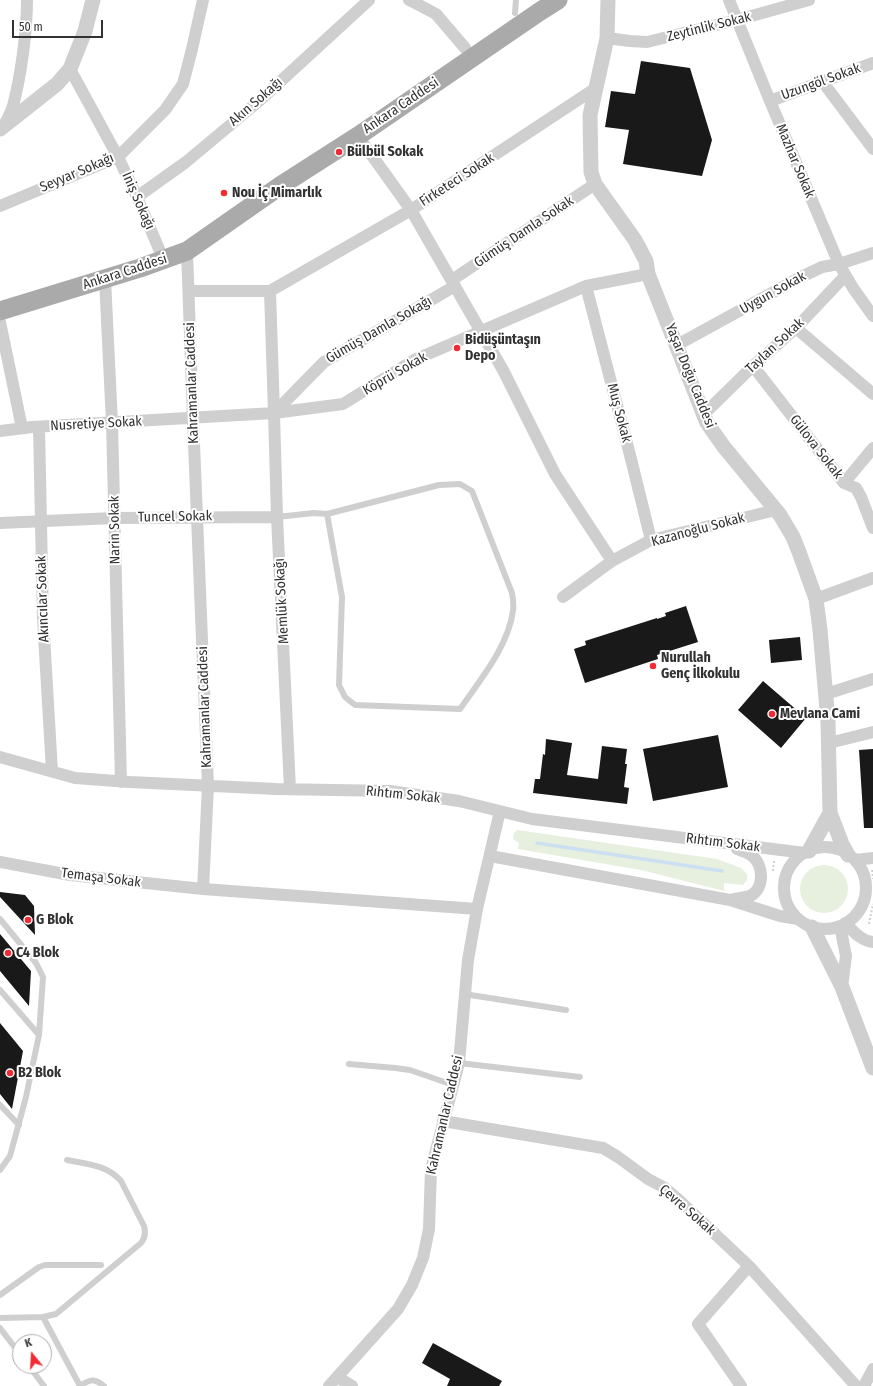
<!DOCTYPE html>
<meta charset="utf-8">
<style>
body{margin:0}
#map{position:relative;width:873px;height:1386px;overflow:hidden;background:#fff;font-family:"Fira Sans Condensed",sans-serif}
canvas{display:block}
.north{position:absolute;left:12px;top:1334px;width:40px;height:40px;box-sizing:border-box;background:#fff;border:1px solid #adadad;border-radius:50%;rotate:342deg;font-size:11px;font-weight:700;line-height:16px;text-align:center;color:#323232}
.north::after{content:'';display:block;margin:auto;width:14px;height:18px;background:#f22a34;clip-path:polygon(50% 0,100% 100%,50% 72%,0 100%)}
.scale{position:absolute;left:12px;top:20px;width:91px;height:18px;box-sizing:border-box;border:2px solid #323232;border-top:0;padding-left:5px;font-size:12px;line-height:14px;white-space:nowrap;color:#323232;-webkit-text-stroke:3px #fff;paint-order:stroke}
</style>
<div id="map">
<canvas width="873" height="1386"></canvas>
<div class="north">K</div>
<div class="scale">50 m</div>
</div>
<script>
const ctx = document.querySelector('canvas').getContext('2d');
ctx.lineJoin = 'round';
function paint(path, color) { ctx.fillStyle = color; ctx.fill(path, 'evenodd'); }
function stroke(path, color, width, dash) { ctx.strokeStyle = color; ctx.lineWidth = width; ctx.lineCap = dash ? 'butt' : 'round'; ctx.setLineDash(dash || []); ctx.stroke(path); }
function label(font, color, halo, rows, align = 'center') {
  ctx.font = font + ' "Fira Sans Condensed",sans-serif'; ctx.lineWidth = 4; ctx.setLineDash([]); ctx.textBaseline = 'middle'; ctx.strokeStyle = halo; ctx.fillStyle = color; for (const [text, x, y, turn = 0] of rows) {
    ctx.save(); ctx.translate(x, y); ctx.rotate((+turn || 0) * Math.PI / 180); ctx.textAlign = isNaN(turn) ? turn : align; if (halo) ctx.strokeText(text, 0, 0); ctx.fillText(text, 0, 0); ctx.restore();
  }
}
paint(new Path2D(`
 M517,830l200,29 24,9 6,6v6l-4,5 -19,-2v8l-83,-21 -123,-21 1,-6 -6,-4 1,-6z
 M800 889a24 24 0 1 1 48 0a24 24 0 1 1-48 0Z`), '#e7efdf');
stroke(new Path2D(`
 M537,843l185,28`), '#cbe0f0', 3.5);
paint(new Path2D(`
 M641,61l49,7 22,72 -10,36 -79,-12 6,-34 -24,-3 6,-36 24,3z
 M686,606l12,36 -41,13 1,4 -73,24 -11,-34 12,-4 -1,-4 72,-23v1l9,-3 -1,-3z
 M800,637l2,23 -31,3 -2,-23z
 M763,681l43,37 -25,30 -43,-38z
 M718,735l10,52 -75,14 -10,-52z
 M546,739l26,4 -5,32 31,4 4,-33 25,3 -2,15h2l-3,23 5,1 -2,16 -94,-11 2,-14h5l3,-25 2,1z
 M873,749v79h-9l-5,-78z
 M0,892l25,3 9,11 1,29 -35,-38z
 M0,934l31,37 -2,35 -29,-35z
 M0,1023l23,28 -11,58 -12,-15z
 M433,1343l69,38 -3,5h-52l3,-7 -28,-16z`), '#191919');
stroke(new Path2D(`
 M872,870l1,9
 M773,871l1,-10
 M869,924l4,-20`), '#cfcfcf', 2, [2, 2]);
stroke(new Path2D(`
 M515,13l1,-13
 M277,517l37,-4 13,1 112,-29 21,-1 12,7 40,102c1,6 2,13 1,18 -5,36 -33,69 -53,98l-105,-4 -10,-8 -6,-12 3,-88 -15,-83
 M0,919l36,44 7,14 -4,58 -13,62 -16,59 -10,14
 M0,990l39,45
 M464,994l102,16
 M459,1063l121,14
 M349,1064l46,4 15,2 43,15
 M0,1105l19,20
 M0,1295l39,-28 6,-2h56
 M43,1317l37,69
 M0,1318l43,-1 13,-3 85,-71c4,-5 5,-10 3,-17l-23,-45c-14,-16 -34,-17 -54,-21
 M0,1328l20,26
 M29,1366l15,20
 M80,1386c10,-7 14,-8 24,0`), '#cfcfcf', 6);
stroke(new Path2D(`
 M409,0l8,4 19,10 29,34
 M729,0l41,101 69,163 14,24 20,28
 M607,38l23,3 17,1 90,-22 72,-20
 M70,69l48,88 19,40 22,52
 M822,81l51,68
 M596,88l-185,122 92,160 52,104 57,87
 M770,101l103,-38
 M4,126c3,-7 7,-13 9,-20 8,-31 14,-74 14,-106
 M137,197l49,-35 73,-61 110,-101
 M0,206l118,-49 47,-47 18,-26 9,-35 11,-49
 M187,251l6,168 15,367 -5,103
 M105,279l7,144 9,359
 M452,280l143,-96
 M586,286l45,173 20,81
 M189,291h81
 M0,322l22,106
 M796,328l77,66
 M677,345l124,-68 21,-10 17,-3 34,-11
 M753,366l91,117 12,5 5,9 12,31
 M274,413l69,-9 71,-44 172,-74 62,-12
 M274,413l3,104 13,272
 M274,413l50,-51 131,-76
 M703,415l50,-49 43,-38 49,-52
 M39,427l4,192 9,152
 M0,431l32,-4 242,-14 -4,-122 141,-81 -53,-74
 M844,483l29,-35
 M0,523l114,-5 163,-1
 M563,597l49,-36 39,-21 125,-30
 M816,599l57,-21
 M826,694l47,-15
 M829,743l44,-11
 M0,757l75,21 55,4 146,7 114,2 69,10 73,18 273,34
 M784 888a41 41 0 1 1 82 0a41 41 0 1 1-82 0Z
 M490,856l240,44 50,16 18,3
 M855,860l18,-2
 M0,862l70,13 133,14 274,20
 M731,900c6,-2 13,-2 19,-4 15,-7 14,-32 1,-41 -4,-3 -10,-4 -14,-6
 M845,923c8,8 16,18 28,19
 M840,926l6,30 -4,31
 M443,1121l160,27 15,9 30,22 17,9 15,13 69,65 107,120
 M337,1377l15,9
 M329,1386l69,-77 14,-24 11,-27 6,-29 2,-60 28,-106 9,-103 9,-51 23,-98
 M741,1386l-43,-62 51,-58
 M864,1386l9,-17`), '#cfcfcf', 12);
stroke(new Path2D(`
 M608,0l-1,38 -17,77 1,57 4,12 40,56 11,21 2,13 59,149 17,24 56,68 13,22 6,15 17,47 4,31 8,91 2,92 12,31 6,11
 M0,129l57,-45 13,-15 15,-38 8,-31
 M809,851l21,-38
 M812,927l30,60 31,81`), '#cfcfcf', 15);
stroke(new Path2D(`
 M0,311l140,-43 47,-17 93,-65 78,-50 181,-124 19,-12`), '#aaa', 19);
for (const [x, y, r, color] of [
 [339,152,4,"#f22a34"],
 [224,193,4,"#f22a34"],
 [457,348,4,"#f22a34"],
 [653,666,4,"#f22a34"],
 [772,714,4,"#f22a34"],
 [28,920,4,"#f22a34"],
 [8,953,4,"#f22a34"],
 [10,1073,4,"#f22a34"]
]) { const dot = new Path2D(); dot.arc(x, y, r, 0, 2 * Math.PI); ctx.fillStyle = color; ctx.fill(dot); stroke(dot, '#fff', 1.5); }
label('14px', '#323232', '#fff', [
 ["Zeytinlik Sokak",709,27,-14],
 ["Uzungöl Sokak",821,82,-20],
 ["Akın Sokağı",256,102,-41],
 ["Ankara Caddesi",401,106,-34],
 ["Mazhar Sokak",795,161,67],
 ["Seyyar Sokağı",77,173,-23],
 ["Firketeci Sokak",457,180,-33],
 ["İniş Sokağı",138,201,66],
 ["Gümüş Damla Sokak",524,232,-34],
 ["Ankara Caddesi",125,272,-18],
 ["Uygun Sokak",773,293,-29],
 ["Gümüş Damla Sokağı",379,330,-30],
 ["Taylan Sokak",775,346,-43],
 ["Köprü Sokak",395,374,-30],
 ["Yaşar Doğu Caddesi",690,376,68],
 ["Kahramanlar Caddesi",192,383,-92],
 ["Muş Sokak",619,413,75],
 ["Nusretiye Sokak",96,424,-3],
 ["Gülova Sokak",816,447,52],
 ["Tuncel Sokak",175,517,-1],
 ["Narin Sokak",115,530,-91],
 ["Kazanoğlu Sokak",698,530,-15],
 ["Akıncılar Sokak",43,599,-92],
 ["Memlük Sokağı",282,601,-93],
 ["Kahramanlar Caddesi",205,707,-92],
 ["Rıhtım Sokak",403,795,6],
 ["Rıhtım Sokak",723,843,7],
 ["Temaşa Sokak",101,878,7],
 ["Kahramanlar Caddesi",445,1115,-77],
 ["Çevre Sokak",687,1210,41]
]);
label('bold 14px', '#323232', '#fff', [
 ["Bülbül Sokak",347,152],
 ["Nou İç Mimarlık",232,193],
 ["Bidüşüntaşın",465,340],
 ["Depo",465,356],
 ["Nurullah",661,658],
 ["Genç İlkokulu",661,674],
 ["Mevlana Cami",780,714],
 ["G Blok",36,920],
 ["C4 Blok",16,953],
 ["B2 Blok",18,1073]
], 'left');
</script>
